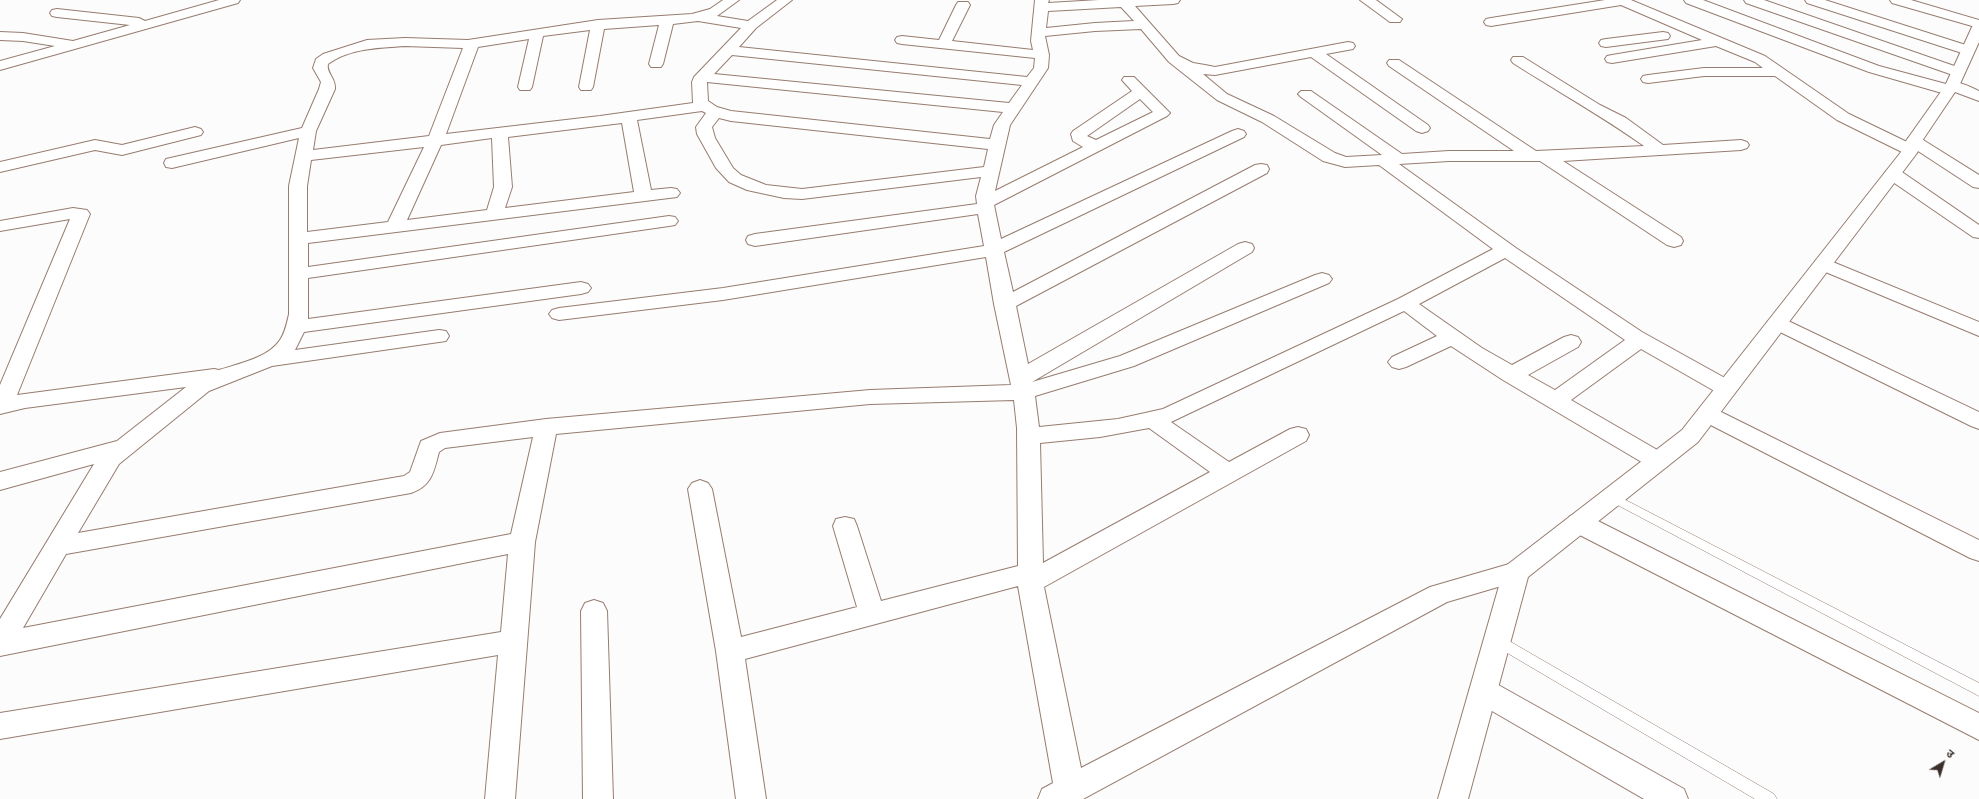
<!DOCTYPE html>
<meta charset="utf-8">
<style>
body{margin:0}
#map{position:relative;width:1979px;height:799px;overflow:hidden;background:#fcfcfc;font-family:Jost,"Noto Sans Devanagari",sans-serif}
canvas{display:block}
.north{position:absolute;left:1923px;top:743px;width:40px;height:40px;-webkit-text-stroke:3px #fff;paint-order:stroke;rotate:38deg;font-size:11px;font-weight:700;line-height:16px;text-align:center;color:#3a2f2a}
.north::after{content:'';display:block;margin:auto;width:14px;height:18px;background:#3a2f2a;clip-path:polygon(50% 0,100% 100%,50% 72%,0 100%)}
</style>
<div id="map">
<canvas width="1979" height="799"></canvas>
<div class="north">उ</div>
</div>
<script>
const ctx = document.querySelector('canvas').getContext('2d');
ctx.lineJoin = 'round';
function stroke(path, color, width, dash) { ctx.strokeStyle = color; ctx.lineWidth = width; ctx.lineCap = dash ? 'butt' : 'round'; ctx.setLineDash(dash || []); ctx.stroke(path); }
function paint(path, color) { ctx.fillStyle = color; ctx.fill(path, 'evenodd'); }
const lane = new Path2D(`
 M1612,493l367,190v13l-371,-196 -2,-3 2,-3z
 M1497,634l277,160 3,5h-22l-263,-155 -2,-4 2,-4z`);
const street = new Path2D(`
 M219,0h21l-2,3 -238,67v-9l55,-15 -32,-5 -23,-1v-8l23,1 50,8 57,-16 -73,-8 -5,-1 -2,-3 2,-3 5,-1 82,9 6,3z
 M723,0h16l-22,16 31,5 29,-21h15l-36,28 -17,19 288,30 7,-9 1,-10 -133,-14 -5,-1 -2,-3 2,-3 5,-1 37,4 17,-35 2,-3h10l2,3 -18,36 81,9 -2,-9 4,-41h14l-1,3 51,-3h81l-2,3 -5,1 -38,2 44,50 14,7 12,2 10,2 133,-25 5,1 2,3 -2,3 -27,5 102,71 2,3 -2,3 -6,2 -6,-2 -105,-74 -96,18 -12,-1 24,20 47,22 61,37 11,4 36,-2 -81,-58 -3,-3 3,-3h10l91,63 47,-3h65l-125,-85 -2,-3 2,-3h10l137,91 108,-5c-42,-30 -87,-55 -131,-83l-2,-3 2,-3h10l77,48 26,13 37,27 78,-5 6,2 2,3 -2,3 -6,2 -178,11 118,76 2,4 -2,4 -7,2 -7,-2 -127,-84h-91l-50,3 117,84 126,84 92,51 3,5 -3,5 -8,2 -8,-2 -77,-44 -70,51 95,55 4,6 -4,6 -8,2 -8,-2 -147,-87 -52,-34 -45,21 -7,2 -7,-2 -4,-5 4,-5 45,-21 -33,-25 -233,111 58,40 61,-33 8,-2 8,2 3,6 -3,6 -262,146 37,181 349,-181 86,-25 9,3 4,7 -4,7 -78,23 -364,197h-45l4,-10 11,-6 -35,-197 -273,73 21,140h-30l-20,-148 -28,-162 4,-6 8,-3 8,3 4,6 29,148 116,-30 -24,-81 3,-7 9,-2 9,2 3,7 24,75 137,-35 -1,-138 -3,-28 -144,4 -314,30 -21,108 -20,257h-30l13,-144 -498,84v-26l501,-81 7,-78 -508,102v-37l94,-155 -94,26v-18l117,-31 69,-54 -161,21 -25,6v-29l70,-166 -70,12v-10l73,-13 14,2 3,4 -73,181 197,-26 5,1c19,-6 49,-12 61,-30 5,-7 7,-17 9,-26v-128l10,-48 -127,30 -6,-1 -2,-4 2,-4 136,-31 17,-39 2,-7 -8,-14 3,-9 7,-5 44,-14 38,-2 63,2 130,-20 94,-6 18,-5zM1121,7l13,14 -39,2 -49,5 2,-17zM698,21l43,7 -47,49 -2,5 1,21 -93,13 -154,18 32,-87 51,-8 -11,48 2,3h10l2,-3 11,-51 47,-6 -11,57 2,3h10l2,-3 11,-58 55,-4 -10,39 2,3h10l2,-3 10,-40zM1141,29l28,33 48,38 45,22 61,39 22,6 34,-2 114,84 -95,50 -235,110 -45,10 -79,8 -4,-31 99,-30 195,-83 3,-4 -3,-4 -7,-2 -7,2 -195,81 -88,26 220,-130 2,-4 -2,-4 -7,-2 -7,2 -210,120 -12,-58 251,-133 2,-4 -2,-4 -6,-1 -6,1 -242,127 -9,-40 240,-115 2,-3 -2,-3 -6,-2 -6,2 -231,108 -7,-34 173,-89 3,-3 -36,-36h-10l-2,3 10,11 -59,40 -2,3 2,7 10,6 -88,44 15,-66 38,-57 1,-13 -4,-19 50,-5zM405,46l58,2 -34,88 -116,14 3,-19 19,-42c1,-11 -9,-16 -7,-25 22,-16 51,-16 77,-18zM732,55l290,30 -13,18 -295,-29zM707,82l296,30 -9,13 -4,14 -259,-28 -14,-4 -9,-6zM1140,99l13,13 -57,28 -9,-4zM702,111l4,2 -10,14 1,7 19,34 13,14 18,8 37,8 18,1 179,-22 -5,19 1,8 -222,30 -7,2 -2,4 2,4 7,2 223,-32 6,32 -261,42 -164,20 -7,2 -3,4 3,4 7,2 164,-20 263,-43 8,47 17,81 -141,5 -324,29 -106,14 -19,8 -11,31 -6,4 -326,57 41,-69 90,-73 63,-25 167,-24 7,-1 3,-5 -3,-5 -7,-1 -144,20 9,-18 277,-38 7,-2 3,-4 -3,-4 -7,-2 -273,37v-41l361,-52 6,-1 3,-4 -3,-4 -6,-1 -361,51v-24l369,-46 3,-4 -3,-4 -6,-1 -20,2 -14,-70zM719,118l12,3 257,28 -4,18 -182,22 -36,-4 -25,-10 -8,-7 -18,-30 -3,-11zM622,123l12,69 -129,16 7,-21 -4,-50zM492,138l2,49 -7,23 -80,10 34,-75zM424,147l-36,75 -81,10v-46l4,-26zM1505,258l120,82 -70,50 -27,-15 50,-28 3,-5 -3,-5 -7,-2 -7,2 -52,28 -30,-17 -63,-44zM1149,428l61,44 -167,91 -3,-120 60,-6zM533,437l-22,97 -488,94 43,-74 345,-61c21,-7 23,-22 28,-41l6,-4z
 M1360,0h16l26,19 -2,3h-10z
 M1605,0h26l134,56 84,58 58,28 1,-4 6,-2 6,2 59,37v13l-6,-1 -55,-36 -2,2 -6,2 -6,-2 -67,-33 -62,-44h-71l-56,7 -5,-1 -2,-3 2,-3 5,-1 56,-7h59l-8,-6 -39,-16 -104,17 -5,-1 -2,-3 2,-3 5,-1 90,-15 -81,-35 -130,21 -5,-1 -2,-3 2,-3 5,-1z
 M1684,0h19l176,66 67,18c8,-6 24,3 33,7v10l-24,-9 -6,3 -80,-23 -183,-69z
 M1744,0h20l199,69 2,3 -2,3h-10l-207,-72z
 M1805,0h20l147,47 2,3 -2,3h-10l-155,-50z
 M1890,0h21l68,20v8l-87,-25z
 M1663,32l5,1 2,3 -2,3 -62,8 -5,-1 -2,-3 2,-3 5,-1z
 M195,127l6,2 2,3 -2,3 -79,20 -27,-5 -95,22v-10l95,-22 27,5z
 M1893,169l6,1 80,55v13l-6,-1 -86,-59 -2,-4 2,-4z
 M1823,258l156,64v14l-163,-68 -2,-4 2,-4z
 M1777,317l7,2 195,93v17l-8,-3 -201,-99 -3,-4 3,-4z
 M1707,406l8,3 264,131v21l-9,-3 -271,-139 -3,-5 3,-5z
 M1579,514l9,2 391,197v27l-409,-210 -3,-7 3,-7z
 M594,600l9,3 4,8 6,188h-30l-2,-188 4,-8z
 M1483,679l10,3 191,107 4,10h-44l-171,-99 -4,-9 4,-9z`);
const secondary = new Path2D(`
 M1979,23v19l-20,44 -37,55 -5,12 -219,289 -170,135 -60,222h-30l65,-227 4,-7 175,-135 219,-278 5,-11 39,-55 27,-59 2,-3z`);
stroke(lane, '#977c70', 1);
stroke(street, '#977c70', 2);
stroke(secondary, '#977c70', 2);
paint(lane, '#fff');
paint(street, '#fff');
paint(secondary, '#fff');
</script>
